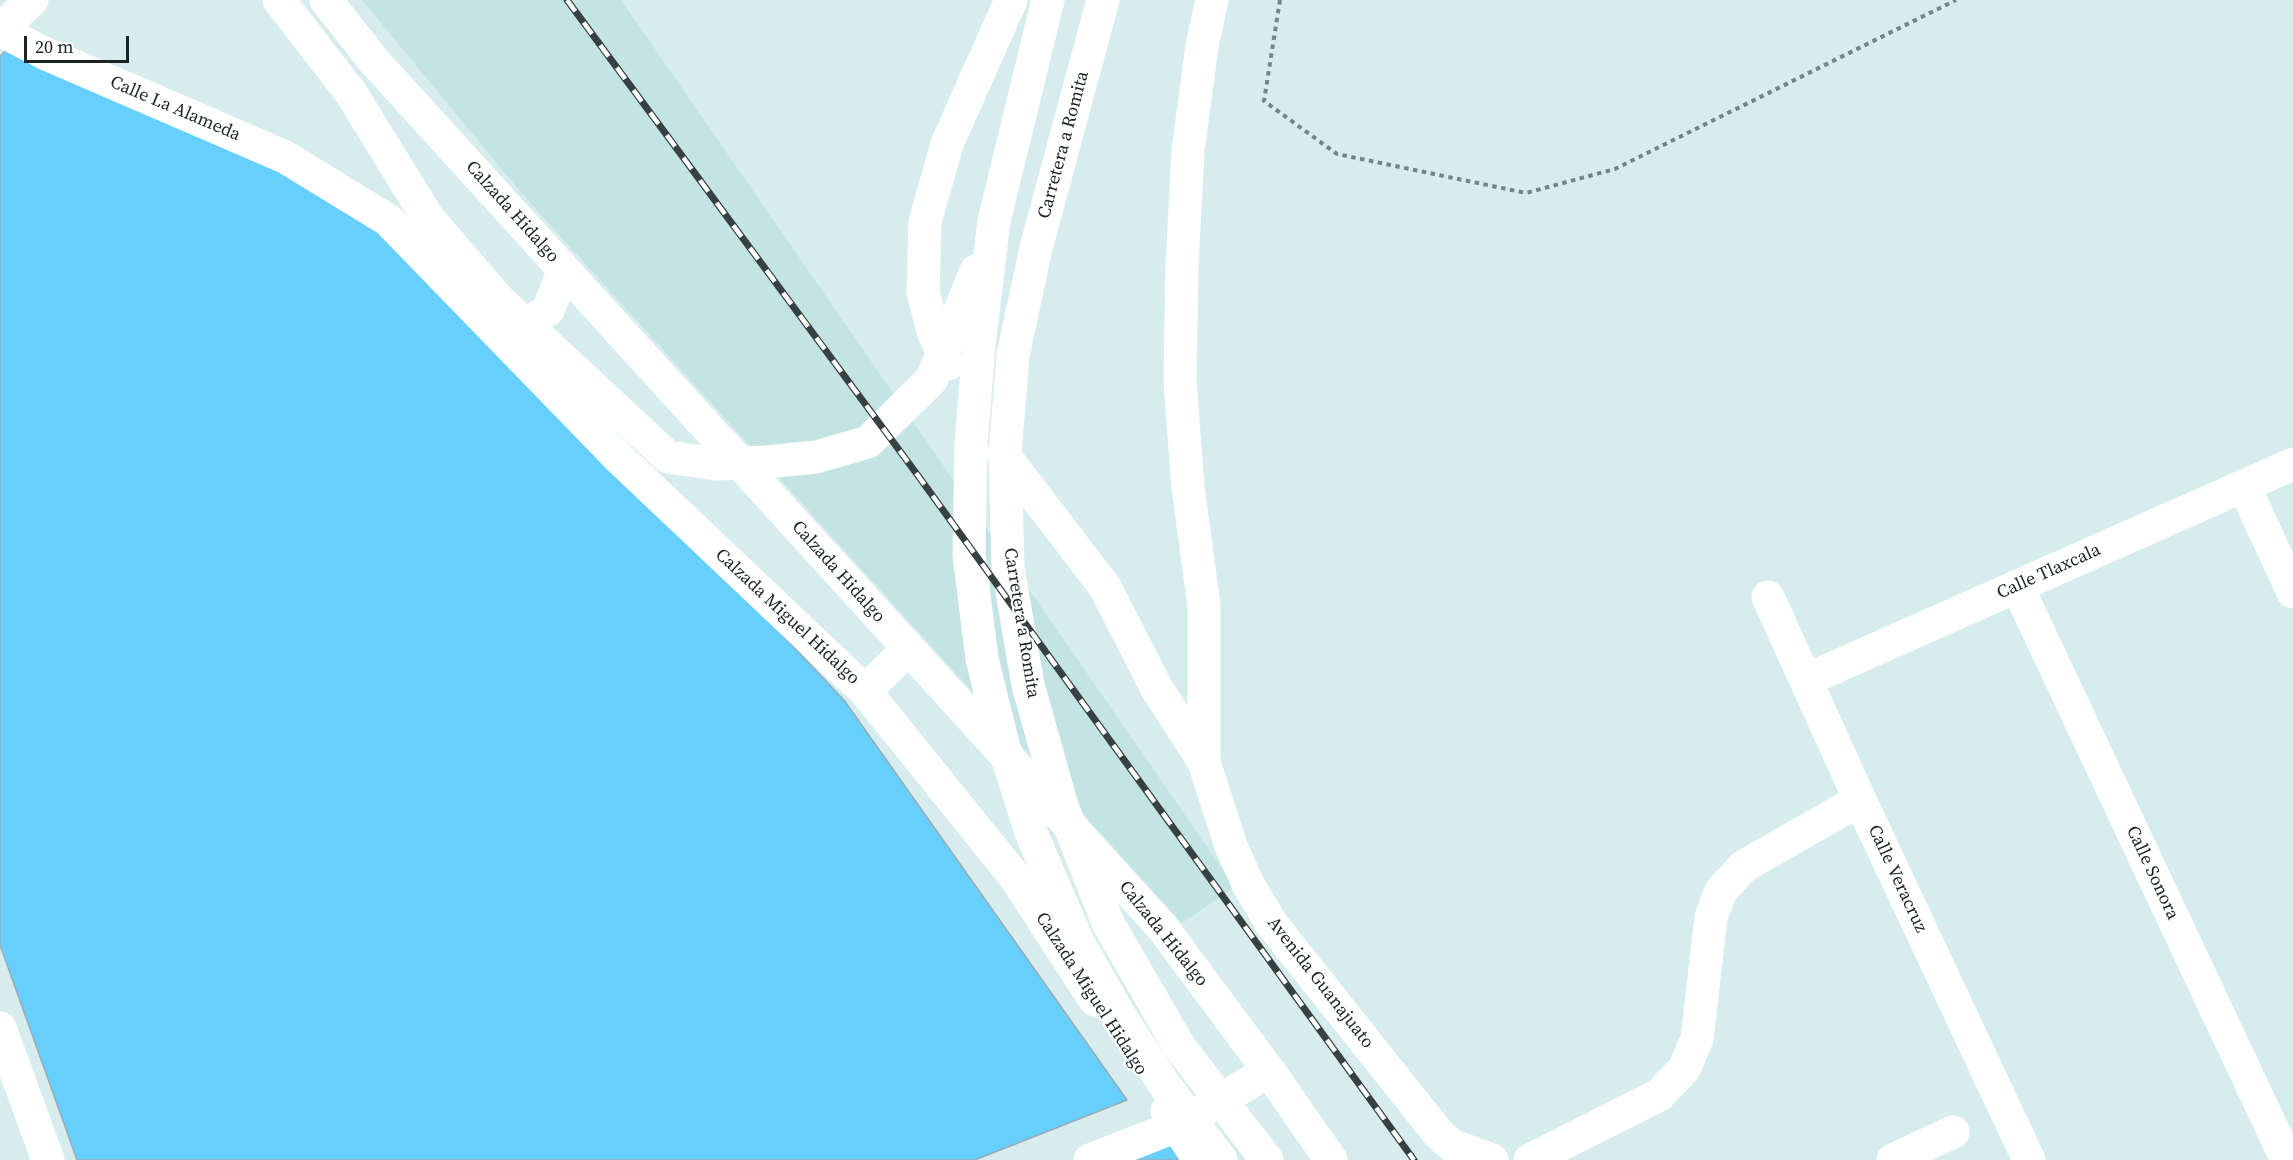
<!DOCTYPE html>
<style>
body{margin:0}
#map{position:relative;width:2293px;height:1160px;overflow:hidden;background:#d7eded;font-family:"Source Serif 4",serif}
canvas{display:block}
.scale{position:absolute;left:24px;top:36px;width:105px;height:27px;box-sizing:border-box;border:3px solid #1b2323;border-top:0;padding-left:8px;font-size:18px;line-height:21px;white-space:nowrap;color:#1b2323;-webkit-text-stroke:4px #fff;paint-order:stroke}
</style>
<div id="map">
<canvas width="2293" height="1160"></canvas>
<div class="scale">20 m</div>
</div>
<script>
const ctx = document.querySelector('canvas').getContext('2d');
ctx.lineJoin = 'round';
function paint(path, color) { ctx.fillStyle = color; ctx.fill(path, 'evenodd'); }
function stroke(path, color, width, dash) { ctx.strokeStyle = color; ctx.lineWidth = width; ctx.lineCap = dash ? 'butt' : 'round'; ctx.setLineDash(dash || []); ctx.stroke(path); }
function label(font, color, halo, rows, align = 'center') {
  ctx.font = font + ' "Source Serif 4",serif'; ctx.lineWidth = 4.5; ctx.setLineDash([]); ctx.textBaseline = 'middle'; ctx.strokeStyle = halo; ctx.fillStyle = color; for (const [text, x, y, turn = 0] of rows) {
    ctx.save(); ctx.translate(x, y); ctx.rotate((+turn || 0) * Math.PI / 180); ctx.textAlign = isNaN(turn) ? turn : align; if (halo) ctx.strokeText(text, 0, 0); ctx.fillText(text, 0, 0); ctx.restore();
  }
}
paint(new Path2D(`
 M362,0h259l614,887 -53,36 -658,-727z`), '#c4e3e3');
const building = new Path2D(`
 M17,39l371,181 456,480 283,400 -152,60h-898l-77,-215v-889z
 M1177,1126l22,34h-110z`);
paint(building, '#67cffe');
stroke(building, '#9aacb5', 1.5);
stroke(new Path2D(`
 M1280,0l-16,101 73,53 189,39 89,-24 341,-169`), '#768484', 4, [4.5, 4.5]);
stroke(new Path2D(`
 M32,0l-32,30 44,23 241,104 103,63 231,238 246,233 150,186 80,123
 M326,0l48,61 788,866 107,144 62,89
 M498,328h24l26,-18 16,-40
 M2244,486l49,106
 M2017,586l270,574
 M1768,597l92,203 169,360
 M1806,680l487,-216
 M865,691l43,-42
 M1204,762l27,84 17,38 23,39 167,210 13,12 41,15
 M0,1028l48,132
 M1167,1111l32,49
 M1090,1160l87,-34 92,-55
 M1530,1160l129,-65 25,-26 13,-30 14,-122 10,-26 23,-25 116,-66
 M1893,1160l60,-28`), '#fff', 33);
stroke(new Path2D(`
 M279,0l72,93 77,125 70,81 170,158 48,7 50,-2 50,-5 52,-15 64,-63 44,-108
 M1048,0l-54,221 -15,124 -8,101 -2,109 13,104 21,85 29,91 47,109 41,72 44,68 57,76
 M1103,0l-67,248 -23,107 -8,98 3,115 20,117 34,121 46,117 71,123 88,114
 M948,364l-14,-30 -11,-42 2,-70 22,-78 64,-144
 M1003,454l102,133 51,100 48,75
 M1204,762v-156l-16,-119 -8,-106 2,-116 6,-114 14,-105 10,-46`), '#fff', 33);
const rail = new Path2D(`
 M567,0l352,477 495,683`);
stroke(rail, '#374141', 7);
stroke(rail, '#fff', 4.5, [14]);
label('18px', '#1b2323', '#fff', [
 ["Calle La Alameda",175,109,23],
 ["Carretera a Romita",1064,145,-75],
 ["Calzada Hidalgo",512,212,48],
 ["Calzada Hidalgo",838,572,48],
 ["Calle Tlaxcala",2049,572,-24],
 ["Calzada Miguel Hidalgo",787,617,43],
 ["Carretera a Romita",1021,623,81],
 ["Calle Sonora",2152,873,65],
 ["Calle Veracruz",1897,879,65],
 ["Calzada Hidalgo",1163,934,51],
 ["Avenida Guanajuato",1320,983,52],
 ["Calzada Miguel Hidalgo",1091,994,57]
]);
</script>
